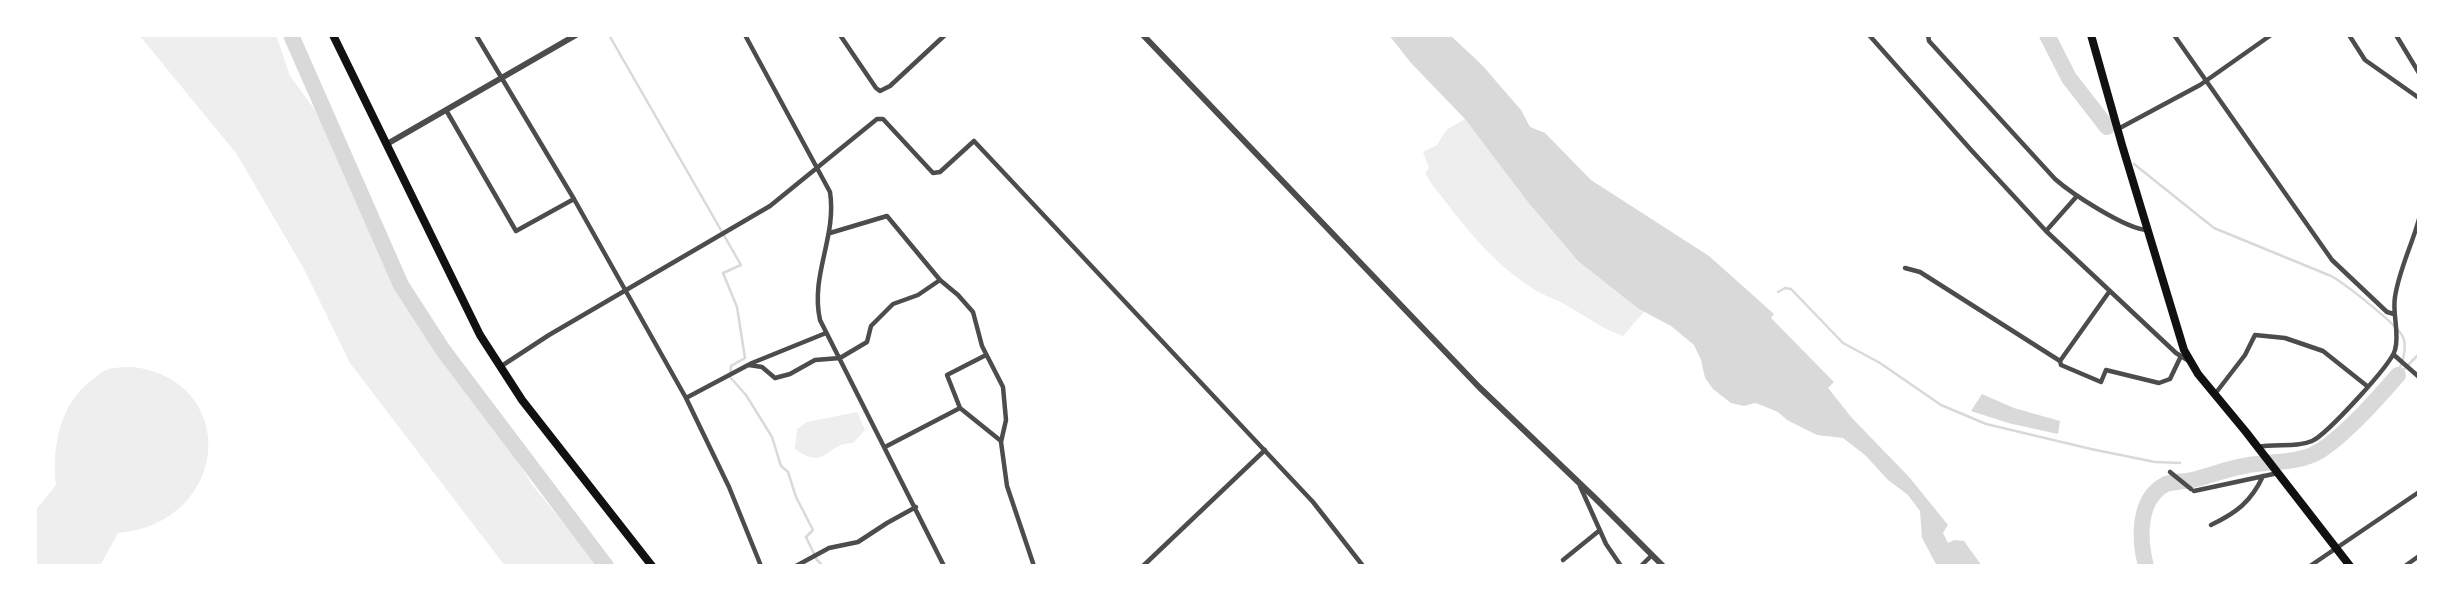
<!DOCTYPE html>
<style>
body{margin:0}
#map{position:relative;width:2454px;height:601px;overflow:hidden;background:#fff;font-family:"Noto Serif",serif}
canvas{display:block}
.frame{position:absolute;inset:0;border:37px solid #fff;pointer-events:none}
</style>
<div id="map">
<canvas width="2454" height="601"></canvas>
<div class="frame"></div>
</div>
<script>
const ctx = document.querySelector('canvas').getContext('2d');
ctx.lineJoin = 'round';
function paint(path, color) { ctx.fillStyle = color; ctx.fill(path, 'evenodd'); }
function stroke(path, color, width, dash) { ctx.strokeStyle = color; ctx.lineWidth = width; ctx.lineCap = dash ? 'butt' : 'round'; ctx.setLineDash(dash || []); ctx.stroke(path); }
paint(new Path2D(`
 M139,35h137l14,41 36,49 27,69 43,88 51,79 29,33 57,92 66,80h-94l-155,-203 -46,-94 -68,-116z
 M1465,119l62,82 51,60 66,51 -21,24c-21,-7 -37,-20 -57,-31 -11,-6 -24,-10 -34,-17 -42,-27 -71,-66 -101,-105l-6,-10 4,-5 -6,-16 14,-7 9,-15z
 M134,367c107,15 96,156 -16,166l-18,33h-65v-55l21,-26c-4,-39 3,-80 36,-105 4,-3 9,-8 14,-10 8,-3 19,-3 28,-3z
 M857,412l8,18 -12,13c-28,0 -26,29 -58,6l2,-20 10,-7z`), '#eee');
paint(new Path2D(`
 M1389,35h61l32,30 39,45 9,17 15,6 46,47 118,76 65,58 -3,4 63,64 -6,6 24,30 58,60 38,47 -5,8 5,10 6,-3 10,1 18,25h-45l-15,-28 -2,-27 -12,-16 -20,-15 -23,-25 -22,-17 -26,-3 -30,-15 -9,-8 -17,-7 -6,-2 -11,3 -13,-3 -18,-14 -8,-11 -4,-18 -7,-15 -23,-19 -32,-17 -61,-48 -51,-60 -62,-82 -54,-56z
 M1982,394l32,14 46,13 -2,13 -50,-11 -37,-12z`), '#d9d9d9');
stroke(new Path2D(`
 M609,35l132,230 -18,8 14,34 8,51 -14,8 -1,11 16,18 26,42 9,29 7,6 8,25 17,33 -7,7 11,23 6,6
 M2134,164l80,64 117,48c13,7 67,49 72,61 5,13 -2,26 -5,38
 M1778,292l7,-4 6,1 52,54 37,20 61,42 45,19 105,25 64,13 25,1
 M2399,374l20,-20`), '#d9d9d9', 2.5);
stroke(new Path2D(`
 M291,35l110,250 42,65 163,216
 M2047,35l22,43 38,49
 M2146,566c-7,-26 -9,-67 20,-82 8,-3 18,-2 26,-4 17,-4 34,-11 52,-14 22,-5 47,-2 68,-11 26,-11 67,-58 86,-80`), '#d9d9d9', 16);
stroke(new Path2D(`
 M476,35l98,164 112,199 43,89 32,79
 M745,35l85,157c7,45 -20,83 -10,128l124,246
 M840,35l36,53 4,3 10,-5 55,-51
 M1869,35l103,116 74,80 130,122 13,8
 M1928,35l1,6 126,138c17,15 71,50 92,51
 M2174,35l158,225 55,52 7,2
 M2349,35l16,25 54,38
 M2396,35l23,38
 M446,110l70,121 58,-32
 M2118,129l82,-44 71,-50
 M2046,231l31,-35
 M830,233l57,-17 53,64 18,15 15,17 9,34 21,41 3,33 -5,22 6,44 27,80
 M1905,268l15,4 140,89 49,-69
 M986,355l-39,20 13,33 41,33
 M2394,355l25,22
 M2060,361l1,4 40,17 5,-12 53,13 11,-4 11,-23
 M749,365l13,2 13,11 15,-4 25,-14 25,-2 27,-16 4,-16 22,-22 25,-9 22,-15
 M500,367l49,-32 221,-129 107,-87h6l50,54 7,-1 34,-31 339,361 50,64
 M2215,394l30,-39 10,-20 30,3 38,13 44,35
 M686,398l66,-35 74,-30
 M885,447l75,-39
 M2258,447c17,-4 38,1 54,-6 14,-6 79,-76 83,-91 5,-17 -3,-36 0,-53 4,-27 17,-52 24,-78
 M2170,472l21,17
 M1580,486l26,58 15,22
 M2194,491l84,-18
 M2211,525c25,-12 40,-23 52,-49
 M1563,560l37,-30
 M796,566l33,-18 29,-6 29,-19 29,-16
 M1143,566l122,-116
 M1641,566l11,-11
 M2310,566l109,-74
 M2405,566l14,-10`), '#4c4c4c', 4.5);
stroke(new Path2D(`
 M1143,35l336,352 116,111 68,68
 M387,144l189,-109`), '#4c4c4c', 6);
stroke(new Path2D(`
 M2091,35l31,110 62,205 14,24 48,58 104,134`), '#111', 8);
stroke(new Path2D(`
 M333,35l147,300 42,65 130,166`), '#111', 8);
</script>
